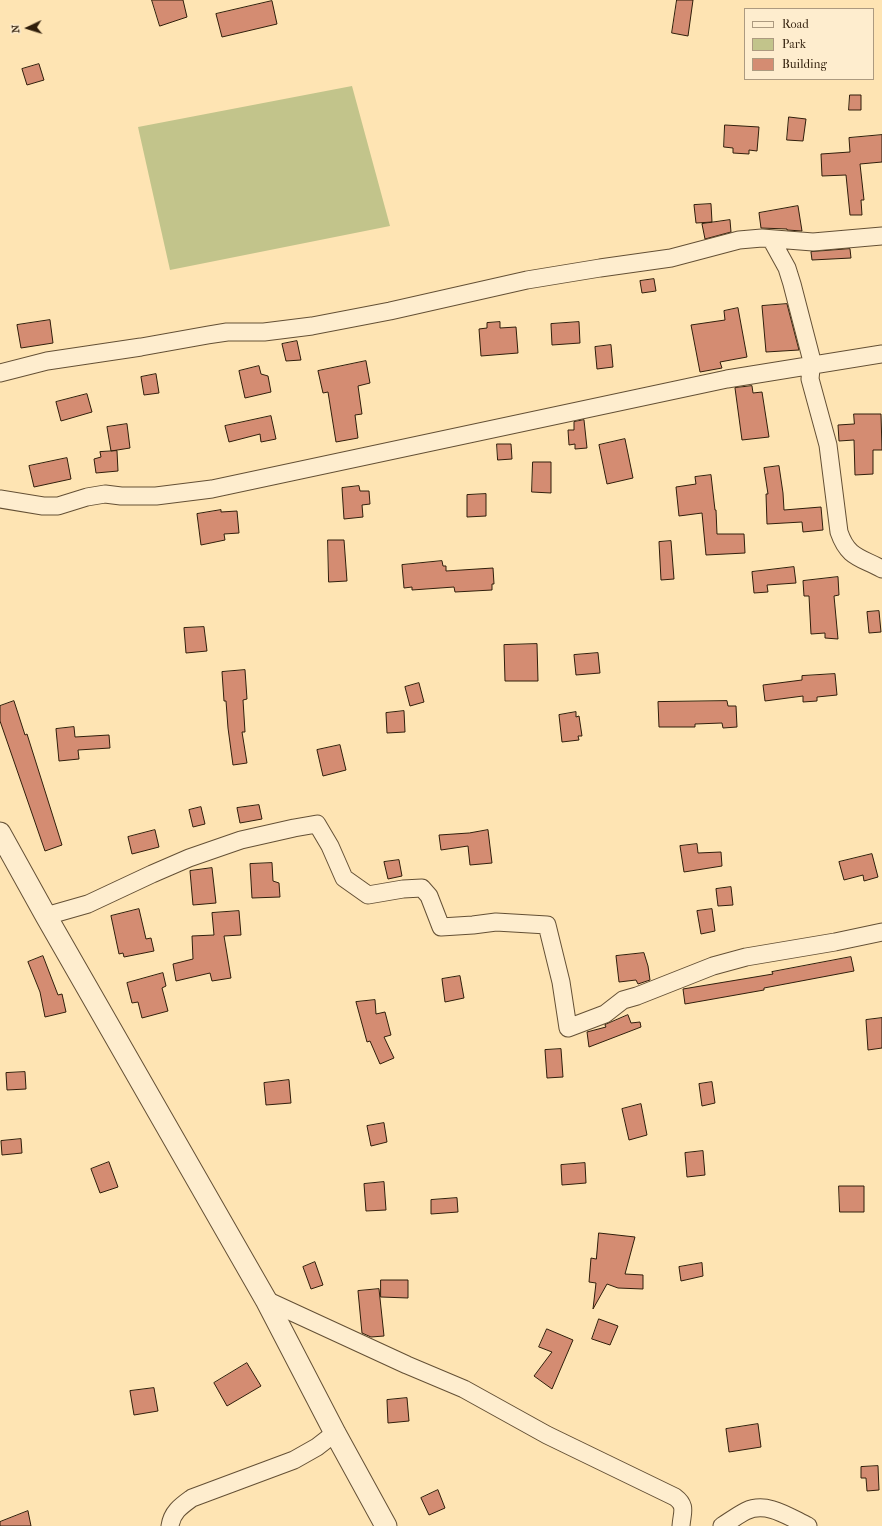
<!DOCTYPE html>
<style>
body{margin:0}
#map{position:relative;width:882px;height:1526px;overflow:hidden;background:#fee4b3;font-family:"IM FELL French Canon",serif}
canvas{display:block}
.legend{position:absolute;left:744px;top:8px;width:130px;height:72px;box-sizing:border-box;background:#feedce;border:1px solid #ac9a80;margin:0;padding:5px 7px;list-style:none;font-size:12px;color:#301e0b}
.legend li{display:flex;align-items:center;gap:8px;height:20px}
.legend b{width:20px;border:1px solid #ac9a80}
.north{position:absolute;left:8px;top:8px;width:40px;height:40px;-webkit-text-stroke:3px #feedce;paint-order:stroke;rotate:266deg;font-size:11px;font-weight:700;line-height:16px;text-align:center;color:#301e0b}
.north::after{content:'';display:block;margin:auto;width:14px;height:18px;background:#301e0b;clip-path:polygon(50% 0,100% 100%,50% 72%,0 100%)}
</style>
<div id="map">
<canvas width="882" height="1526"></canvas>
<ul class="legend">
<li><b style="height:5px;background:#feedce"></b>Road</li>
<li><b style="height:11px;background:#c2c48b"></b>Park</li>
<li><b style="height:11px;background:#d48c72"></b>Building</li>
</ul>
<div class="north">N</div>
</div>
<script>
const ctx = document.querySelector('canvas').getContext('2d');
ctx.lineJoin = 'round';
function paint(path, color) { ctx.fillStyle = color; ctx.fill(path, 'evenodd'); }
function stroke(path, color, width, dash) { ctx.strokeStyle = color; ctx.lineWidth = width; ctx.lineCap = dash ? 'butt' : 'round'; ctx.setLineDash(dash || []); ctx.stroke(path); }
paint(new Path2D(`
 M352,86l38,140 -220,44 -32,-143z`), '#c2c48b');
const building = new Path2D(`
 M152,0h31l4,17 -27,9z
 M677,0h16l-5,36 -16,-3z
 M272,1l5,23 -55,13 -6,-23z
 M39,64l5,16 -17,5 -5,-16z
 M850,95h11v15h-12z
 M789,117l17,2 -3,22 -16,-1z
 M725,125l34,2 -2,24 -8,-1v4l-16,-1v-5l-9,-1z
 M882,135v27l-22,2 4,36h-3l1,15h-12l-4,-40 -24,1 -1,-22 29,-2 -1,-14z
 M711,204l1,18 -16,1 -2,-18z
 M798,206l4,25 -15,-1v-1l-26,-1 -2,-15z
 M730,220l1,12 -26,7 -3,-15z
 M850,249l1,9 -39,2 -1,-8z
 M654,279l2,12 -14,2 -2,-12z
 M787,304l12,46 -33,2 -4,-46z
 M738,308l9,49 -27,5 2,6 -22,4 -9,-47 34,-5 -1,-9z
 M50,320l3,23 -32,5 -4,-23z
 M500,322v6l16,-1 2,26 -37,3 -2,-27 8,-1v-5z
 M579,322l1,21 -28,2 -1,-21z
 M297,341l4,19 -15,1 -4,-17z
 M611,345l2,22 -16,2 -2,-22z
 M366,361l4,22 -12,3 4,28 -7,1 3,23 -22,4 -8,-50 -5,1 -5,-22z
 M259,366l2,8 7,2 3,16 -26,6 -6,-27z
 M156,374l3,19 -15,2 -3,-18z
 M752,386l1,7 9,-1 7,45 -27,3 -7,-52z
 M87,394l5,18 -31,9 -5,-19z
 M854,414h27l1,36h-9v24l-18,1 -1,-35 -15,1 -1,-16 16,-1z
 M271,416l5,23 -15,3 -1,-8 -31,8 -4,-16z
 M584,420l3,28 -12,1v-5l-6,1 -1,-15h6v-8z
 M127,424l3,24 -19,3 -4,-24z
 M625,439l8,39 -26,6 -8,-39z
 M497,444h14l1,15 -14,1z
 M117,451l1,20 -22,2 -2,-14 7,-2 -1,-5z
 M67,458l4,21 -37,8 -5,-21z
 M533,462h18v31l-19,-1z
 M779,466l4,27 1,17 37,-3 2,23 -20,2 -1,-10 -35,2 -1,-30h2l-4,-26z
 M711,475l4,35h1l1,24h27l1,19 -39,2 -4,-42 -23,3 -3,-29 20,-3 -1,-7z
 M359,486l1,5h9l1,13 -8,1 1,12 -19,2 -2,-31z
 M486,494v22l-19,1v-22z
 M221,510v2l16,-1 2,22 -15,1 1,6 -24,5 -4,-31z
 M328,540h16l3,41 -18,1z
 M671,541l3,38 -13,1 -2,-38z
 M442,561l1,5h3v5l47,-3 1,16h-2v6l-37,2 -1,-5 -42,3v-3l-8,1 -2,-23z
 M794,567l2,16 -29,2 1,7 -14,1 -2,-21z
 M838,577l1,18 -5,1 4,43 -13,-1v-5l-14,1 -2,-38h-5l-1,-15z
 M879,611l2,21 -12,1 -2,-21z
 M204,627l3,24 -21,2 -2,-25z
 M537,644l1,37h-33l-1,-36z
 M598,653l2,20 -24,2 -2,-20z
 M245,670l2,29 -4,1 2,32h-3l5,31 -14,2 -5,-37 -2,-27h-2l-2,-29z
 M835,674l2,21 -20,2v4l-14,1v-6l-38,5 -2,-16 39,-5v-4z
 M419,683l5,19 -14,4 -5,-19z
 M14,701l11,34 2,-1 35,111 -17,6 -45,-130v-15z
 M727,701l1,5h8l1,21 -14,1 -1,-5 -27,1v3h-36l-1,-25z
 M404,711l1,21 -18,1 -1,-20z
 M576,712v5l3,-1 3,20h-4l1,4 -17,2 -3,-27z
 M74,727l1,10 34,-2 1,13 -32,2 1,9 -20,2 -3,-32z
 M340,745l6,25 -23,6 -6,-26z
 M259,805l3,14 -22,4 -3,-15z
 M201,807l4,17 -12,3 -4,-17z
 M155,830l4,17 -27,7 -4,-17z
 M488,830l4,33 -22,2 -2,-19 -27,4 -2,-15 30,-2z
 M697,844l1,9 23,-1 1,14 -38,6 -4,-26z
 M872,854l6,23 -14,4 -1,-6 -19,5 -5,-18z
 M399,860l3,16 -14,3 -4,-17z
 M272,863l1,18 6,2 1,14 -28,1 -2,-34z
 M212,868l4,35 -23,2 -3,-34z
 M731,887l2,18 -15,1 -2,-17z
 M139,909l7,30 5,-1 3,13 -30,6 -1,-4 -4,1 -8,-38z
 M712,909l3,22 -14,3 -4,-23z
 M239,911l2,24 -17,1 7,42 -19,3 -2,-8 -34,8 -3,-17 20,-5 -1,-23 22,-1 -2,-22z
 M644,953l4,13 2,14 -12,4 -2,-4 -17,2 -3,-26z
 M43,956l15,39 4,-1 4,18 -21,5 -5,-25 -12,-30z
 M851,957l3,14 -90,17v2l-79,14 -2,-15 90,-15 -1,-2z
 M163,973l3,13 -4,2 6,23 -26,7 -4,-16 -6,1 -5,-20z
 M460,976l4,22 -19,4 -3,-23z
 M375,1000l1,14 9,-2 6,23 -7,2 10,21 -14,6 -10,-23 -3,1 -11,-40z
 M628,1015l3,8 9,-1 1,5 -52,20 -2,-15 19,-5 -1,-2z
 M882,1018v30l-14,2 -2,-30z
 M561,1049l2,28 -16,1 -2,-28z
 M25,1072l1,17 -19,1 -1,-17z
 M289,1080l2,23 -25,2 -2,-22z
 M712,1082l3,21 -13,3 -3,-22z
 M641,1104l6,31 -18,5 -7,-31z
 M384,1123l3,19 -16,4 -4,-20z
 M21,1139l1,14 -20,2 -1,-14z
 M703,1151l2,24 -18,2 -2,-24z
 M109,1162l9,25 -18,6 -9,-24z
 M585,1163l1,20 -24,2 -1,-20z
 M384,1182l2,28 -20,1 -2,-27z
 M839,1186h25v26h-24z
 M457,1198l1,14 -27,2v-14z
 M599,1233l36,4 -10,37 18,1v14l-25,-1 -11,-4 -14,25 3,-26 -7,-1 2,-24 5,1z
 M315,1262l8,23 -12,4 -8,-22z
 M702,1263l1,13 -22,5 -2,-14z
 M381,1280h27v18l-27,-1z
 M379,1289l5,47 -13,1 -9,-4 -4,-42z
 M599,1319l19,7 -8,19 -18,-6z
 M547,1329l26,11 -21,49 -18,-13 18,-24 -13,-5z
 M247,1363l14,23 -34,20 -13,-23z
 M154,1388l4,23 -24,4 -4,-24z
 M407,1398l2,23 -21,2 -1,-23z
 M758,1424l3,23 -32,5 -3,-23z
 M878,1466l1,24 -12,1 -1,-13h-5v-11z
 M438,1490l7,18 -16,7 -8,-17z
 M28,1511l3,15h-31v-4z`);
paint(building, '#d48c72');
stroke(building, '#301e0b', 1);
const minor = new Path2D(`
 M771,239l16,29 5,16 21,81 -2,4 -1,10 18,66 11,87c9,26 21,25 43,37
 M0,373l47,-12 94,-14 67,-12 19,-3h37l48,-6 78,-15 137,-31 73,-12 71,-10 68,-18 23,-2 51,4 69,-6
 M0,499l43,7h15l29,-9 18,-3 16,2h35l56,-7 515,-110 155,-25
 M46,916l42,-12 64,-30 37,-16 52,-18 53,-12 23,-4 13,22 14,32 24,17 35,-6 19,-1 7,8 12,31 32,-2 23,-3 51,3 14,57 7,46 37,-14 18,-14 14,-4 76,-30 33,-9 89,-15 47,-10
 M266,1300l141,65 57,24 83,46 128,62c12,9 7,15 6,29
 M170,1526c2,-14 11,-20 22,-28l102,-38 23,-13 18,-14
 M722,1526c8,-5 16,-11 24,-15 21,-10 43,6 62,15`);
const tertiary = new Path2D(`
 M0,833l46,83 220,384 69,133 51,93`);
stroke(minor, '#645035', 19);
stroke(tertiary, '#645035', 23);
stroke(minor, '#feedce', 17);
stroke(tertiary, '#feedce', 21);
</script>
